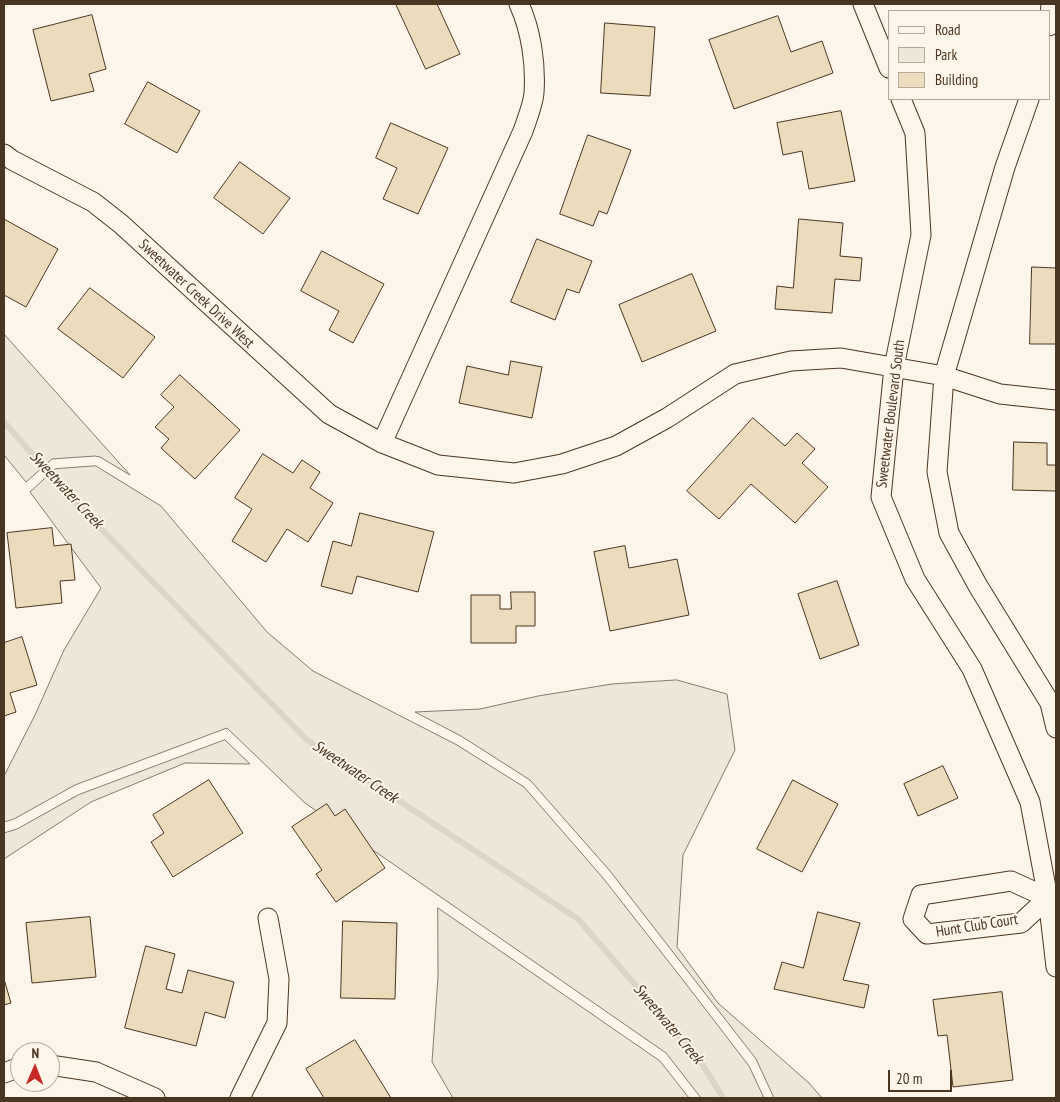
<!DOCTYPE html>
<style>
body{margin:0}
#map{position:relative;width:1060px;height:1102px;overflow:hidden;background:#fbf6e9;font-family:"PT Sans Narrow",sans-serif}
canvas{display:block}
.frame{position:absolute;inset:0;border:5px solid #4a3520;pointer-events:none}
.legend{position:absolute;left:888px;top:10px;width:162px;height:90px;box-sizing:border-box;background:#fbf6e9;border:1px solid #b4a999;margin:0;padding:6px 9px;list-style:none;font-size:15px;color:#4a3520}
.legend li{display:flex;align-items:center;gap:10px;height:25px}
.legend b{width:25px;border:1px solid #b4a999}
.north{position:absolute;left:10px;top:1042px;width:50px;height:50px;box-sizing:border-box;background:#fbf6e9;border:1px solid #b4a999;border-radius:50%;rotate:1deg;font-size:14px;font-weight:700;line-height:20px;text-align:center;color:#4a3520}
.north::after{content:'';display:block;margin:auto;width:18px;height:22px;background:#c62828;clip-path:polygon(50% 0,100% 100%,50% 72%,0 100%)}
.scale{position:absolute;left:888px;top:1070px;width:64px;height:22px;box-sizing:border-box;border:2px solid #4a3520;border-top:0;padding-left:6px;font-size:15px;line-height:18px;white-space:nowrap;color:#4a3520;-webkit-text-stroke:4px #fbf6e9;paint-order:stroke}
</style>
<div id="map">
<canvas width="1060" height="1102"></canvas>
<div class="frame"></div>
<ul class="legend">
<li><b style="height:6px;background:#fbf6e9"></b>Road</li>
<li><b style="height:14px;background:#ede6d9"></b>Park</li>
<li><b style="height:14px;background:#ecdcbc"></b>Building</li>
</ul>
<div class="north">N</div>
<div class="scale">20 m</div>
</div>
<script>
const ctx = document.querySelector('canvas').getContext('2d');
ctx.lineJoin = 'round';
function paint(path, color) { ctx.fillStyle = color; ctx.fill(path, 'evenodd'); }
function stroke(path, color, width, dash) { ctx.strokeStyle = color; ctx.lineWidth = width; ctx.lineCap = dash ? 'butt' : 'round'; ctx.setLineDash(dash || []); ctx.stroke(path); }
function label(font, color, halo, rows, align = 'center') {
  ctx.font = font + ' "PT Sans Narrow",sans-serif'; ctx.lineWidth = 4; ctx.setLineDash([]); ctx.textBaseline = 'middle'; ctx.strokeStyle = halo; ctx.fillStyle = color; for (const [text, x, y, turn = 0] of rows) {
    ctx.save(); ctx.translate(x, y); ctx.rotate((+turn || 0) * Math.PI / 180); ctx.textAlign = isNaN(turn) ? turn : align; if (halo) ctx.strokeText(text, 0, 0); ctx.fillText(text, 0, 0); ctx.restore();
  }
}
const green = new Path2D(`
 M4,334l126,141 -30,-18 -5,-1 -43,3 -26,23 -22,-27z
 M96,466l65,40 106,126 46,39 144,74 67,42 79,91 80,102 66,86 15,32h-63l-35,-45 -361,-250 -78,-75 -152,57 -61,34 -10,3v-46l31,-61 29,-65 37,-62 -71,-96 25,-23z
 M677,680l50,14 8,56 -52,105 -6,92 41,56 91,80 13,15h-48l-18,-39 -146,-188 -80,-91 -69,-44 -46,-24 65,-3 58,-13 74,-12z
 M225,740l25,24 -65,-1 -94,39 -87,57v-26l13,-4 61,-34z
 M438,908l222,153 29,37h-236l-21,-36 6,-85z`);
paint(green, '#ede6d9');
stroke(green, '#887966', 1);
stroke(new Path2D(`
 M4,422l70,79 233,239 271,179 120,138 25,41`), '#dcd4c6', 6);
const building = new Path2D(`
 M396,4h41l23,50 -34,15z
 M92,15l14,54 -17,5 5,17 -43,10 -18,-71z
 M778,16l13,36 31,-11 11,32 -99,36 -25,-69z
 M605,23l50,4 -5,69 -49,-3z
 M148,82l52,29 -23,42 -52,-29z
 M841,111l14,70 -46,8 -7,-38 -19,4 -6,-32z
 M391,123l57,25 -30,66 -35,-15 14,-31 -21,-10z
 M588,135l43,15 -24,64 -8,-3 -6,15 -33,-12z
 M240,162l50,36 -27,36 -49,-36z
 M4,219l54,30 -32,58 -22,-12z
 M799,219l44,4 -3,33 22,2 -2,23 -25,-2 -3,34 -57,-4 2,-23 16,2z
 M537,239l55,22 -13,32 -12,-4 -12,31 -44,-18z
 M322,251l62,33 -31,59 -24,-13 10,-19 -38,-20z
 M1032,267l24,1v76h-26z
 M692,274l24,57 -74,31 -23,-57z
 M90,288l65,49 -32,41 -65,-49z
 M511,361l31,6 -10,51 -73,-15 8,-37 41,9z
 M180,375l60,55 -45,49 -34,-31 8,-9 -14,-12 19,-20 -13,-12z
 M753,418l32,28 12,-13 18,16 -13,14 26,24 -33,36 -44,-39 -32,35 -32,-28z
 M1014,442l33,1v22h9v26l-43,-1z
 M263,454l30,19 9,-13 18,12 -10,16 23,15 -25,39 -21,-13 -21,33 -34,-21 20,-32 -17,-11z
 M360,513l74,19 -16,60 -61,-16 -5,18 -31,-8 12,-45 18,5z
 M52,528l2,18 17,-2 4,36 -15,1 2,22 -46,5 -9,-75z
 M625,546l4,22 48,-9 12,56 -79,16 -16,-79z
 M837,581l22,64 -39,14 -22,-65z
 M511,592h24v34h-19v17h-45v-48h29v14h11z
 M22,637l15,48 -27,8 6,19 -12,4v-73z
 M943,766l15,32 -40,18 -14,-32z
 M209,780l34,53 -70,44 -22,-35 13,-9 -11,-18z
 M793,780l45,24 -36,68 -45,-23z
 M327,804l8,12 10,-7 40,59 -49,34 -20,-28 6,-4 -30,-43z
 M818,912l42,11 -17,57 26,5 -5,23 -90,-19 8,-27 21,6z
 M90,917l6,60 -64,6 -6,-60z
 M343,921l54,2 -2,76 -54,-1z
 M146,946l29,8 -9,35 16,4 6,-23 46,12 -9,36 -20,-6 -9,34 -71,-18z
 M4,979l7,24 -7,2z
 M1002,992l11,88 -60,7 -6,-52 -9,1 -5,-36z
 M355,1040l36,58h-67l-18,-29z`);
paint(building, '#ecdcbc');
stroke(building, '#4a3520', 1);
const street = new Path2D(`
 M863,4l26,64
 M1049,26l2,-22
 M901,99l14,34 6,102 -27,132 -13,130 34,82 57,90 58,133 18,96 8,69
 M1029,99l-24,68 -61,209 -7,96 12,61 29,53 72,117 6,25
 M4,154l8,6 81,42 28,22 208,190 53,29 56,22 76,8 48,-9 54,-18 51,-28 68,-44 56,-13 50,-3 103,18 56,18 56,6
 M382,443l141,-312c4,-12 10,-26 11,-38 2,-29 -3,-63 -15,-89
 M1048,898l-27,25 -94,11 -14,-15 8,-24 90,-14 37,17 8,-1
 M50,1065l46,7 59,26
 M4,1073l16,-6
 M240,1098l37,-75 2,-44 -11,-61`);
stroke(street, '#4a3520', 21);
stroke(street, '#fbf6e9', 19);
label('15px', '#4a3520', '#fbf6e9', [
 ["Sweetwater Creek Drive West",196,294,43],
 ["Sweetwater Boulevard South",891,414,-83],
 ["Hunt Club Court",977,926,-9]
]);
label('italic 16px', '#4a3520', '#fbf6e9', [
 ["Sweetwater Creek",66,490,47],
 ["Sweetwater Creek",355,772,34],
 ["Sweetwater Creek",668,1024,50]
]);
</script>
